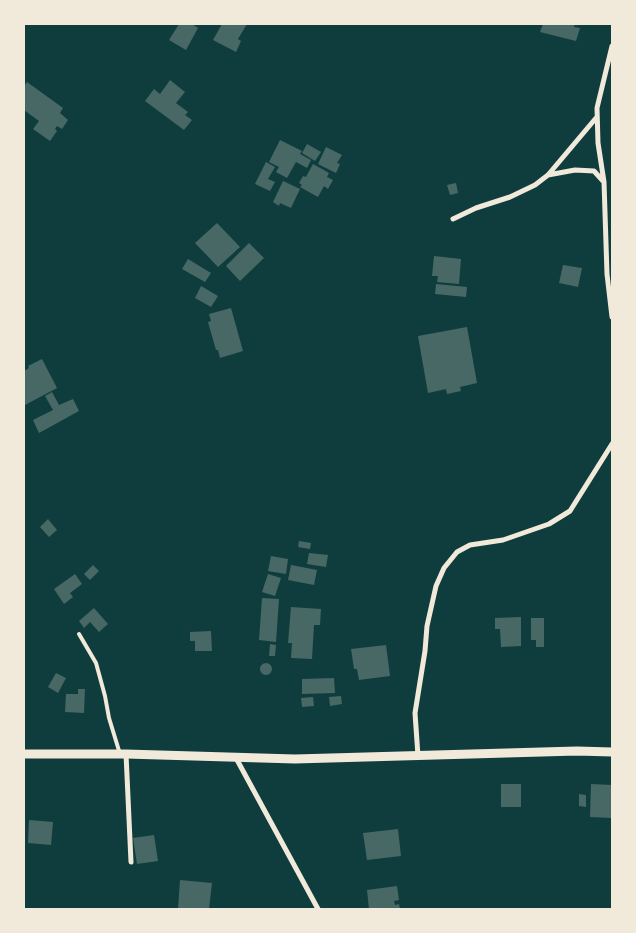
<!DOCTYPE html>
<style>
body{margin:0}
#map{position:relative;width:636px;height:933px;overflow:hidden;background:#0f3d3e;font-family:Quicksand,sans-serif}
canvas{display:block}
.frame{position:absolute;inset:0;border:25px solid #f1e9da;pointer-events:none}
</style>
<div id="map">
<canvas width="636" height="933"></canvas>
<div class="frame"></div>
</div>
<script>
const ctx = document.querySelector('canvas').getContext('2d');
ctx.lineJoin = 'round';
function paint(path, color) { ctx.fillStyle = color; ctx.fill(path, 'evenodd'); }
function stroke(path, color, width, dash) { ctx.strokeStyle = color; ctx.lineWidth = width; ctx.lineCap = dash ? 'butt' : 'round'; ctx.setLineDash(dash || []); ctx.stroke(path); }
paint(new Path2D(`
 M179,24h13l6,4 -12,22 -17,-10z
 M222,24h25l-9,15 3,2 -5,11 -23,-12z
 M543,24h32l-1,3 6,1 -4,13 -36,-9z
 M170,80l15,12 -9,11 12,9 -3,3 7,5 -8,10 -39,-29 9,-12 6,5z
 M27,82l36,26 -3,5 8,7 -6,9 -5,-3 -2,3 2,2 -7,10 -17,-12 6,-8 -15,-11v-24z
 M280,140l22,11 -2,3 11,6 -4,8 -11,-6 -9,16 -11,-6 3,-5 -10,-5z
 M307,144l14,8 -6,9 -13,-8z
 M326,147l16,8 -5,8 3,1 -4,9 -18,-9z
 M266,162l9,5 -7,12 7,3 -5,9 -15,-7z
 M313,164l16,9 -2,4 6,3 -5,9 -4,-3 -6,11 -18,-10 2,-2 -3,-2 4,-7 3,1z
 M283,181l17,8 -9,19 -11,-5 -1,3 -6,-4z
 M456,183l2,10 -8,2 -3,-10z
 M217,223l23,24 -22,20 -23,-24z
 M249,243l15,15 -24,23 -14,-15z
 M434,256l27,3 -2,25 -22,-2 1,-6h-6z
 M188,259l23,14 -6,9 -23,-13z
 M563,265l19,3 -4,19 -19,-4z
 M436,284l31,3 -1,10 -31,-3z
 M201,286l17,10 -7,11 -16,-9z
 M231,308l12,43 -23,7 -2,-8h-2l-8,-28 3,-1 -2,-7z
 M467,327l10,56 -17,4 1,4 -14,3 -1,-5 -18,4 -10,-57z
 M42,359l15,29 -32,17 -1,-34 5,-3 -1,-2z
 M52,392l7,13 14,-6 6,12 -40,22 -6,-13 20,-10 -8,-14z
 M48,519l9,11 -8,7 -9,-10z
 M299,541l12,2 -1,6 -12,-2z
 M309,553l19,2 -2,12 -19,-3z
 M271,556l17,3 -2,15 -18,-3z
 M93,565l6,6 -9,9 -6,-6z
 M291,565l26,5 -3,15 -26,-5z
 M75,574l7,10 -12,9 3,4 -9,7 -10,-15z
 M268,574l13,4 -6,18 -13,-4z
 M262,598l17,1 -3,43 -17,-2z
 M291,607l30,2 -1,16h-6l-2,34 -21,-1 1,-15h-4z
 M94,608l14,16 -9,8 -9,-10 -6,6 -5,-7z
 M521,617v29l-20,1 -1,-18h-5v-11z
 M531,618h13v29h-8v-7h-5z
 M211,631l1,20h-17v-10h-5v-9z
 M270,644l6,1 -1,11h-6z
 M386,645l4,31 -31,4 -2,-11h-3l-3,-20z
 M260 669a6 6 0 1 1 12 0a6 6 0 1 1-12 0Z
 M56,673l10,5 -8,15 -10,-6z
 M334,678l1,15 -33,1v-15z
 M78,689h7l-1,24 -19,-1 1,-18h12z
 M341,696l1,8 -12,2 -1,-9z
 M313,697l1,9 -12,1 -1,-9z
 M501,784h20v23h-20z
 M591,784l21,1v33l-22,-1z
 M579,794l7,1v12l-7,-1z
 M29,820l24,2 -2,23 -23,-2z
 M398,829l3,27 -34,4 -4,-27z
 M154,835l4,26 -21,3 -4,-26z
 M180,880l32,3 -3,26h-31z
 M397,886l2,14 -5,1 1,4 4,-1 1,5h-31l-2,-19z`), '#486865');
stroke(new Path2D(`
 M79,634l17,29 9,33 4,22 11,36`), '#f1e9da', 4);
stroke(new Path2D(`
 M612,46l-15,62 1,35 6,39 3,92 5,43
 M548,175l27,-5 19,1 9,10
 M453,219l23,-11 34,-11 25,-12 13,-10 48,-57
 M126,754l5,108
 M418,756l-3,-43 10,-62 2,-25 9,-40 8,-18 13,-16 13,-7 33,-5 46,-16 21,-13 42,-67
 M236,758l82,151`), '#f1e9da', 5);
stroke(new Path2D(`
 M24,754h102l169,5 282,-8 35,1`), '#f1e9da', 9);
</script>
